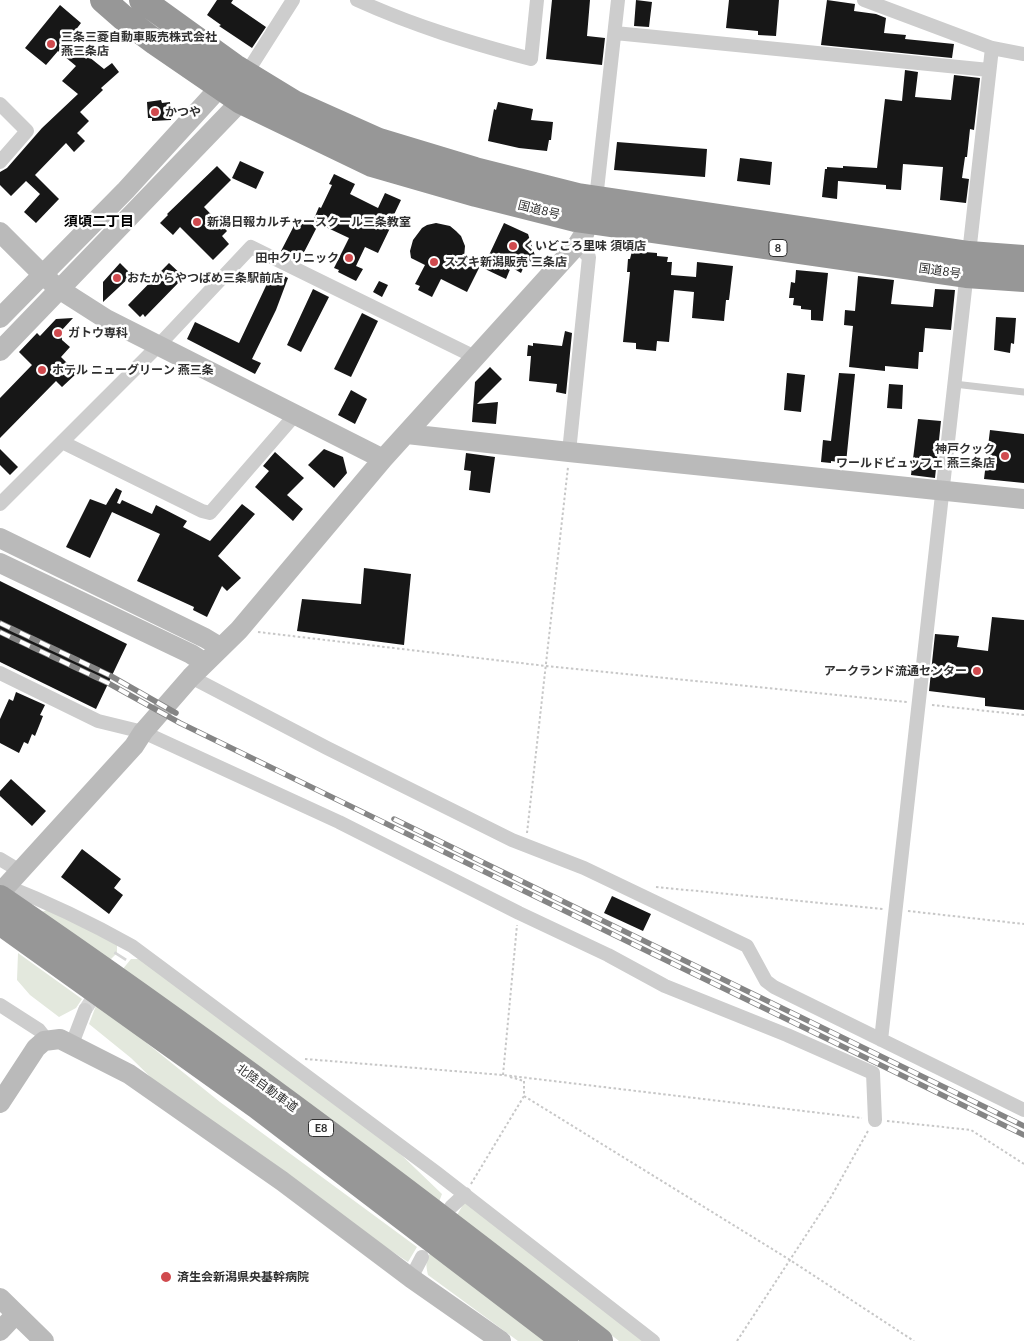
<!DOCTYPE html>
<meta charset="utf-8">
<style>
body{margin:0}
canvas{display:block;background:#fff}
</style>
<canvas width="1024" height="1341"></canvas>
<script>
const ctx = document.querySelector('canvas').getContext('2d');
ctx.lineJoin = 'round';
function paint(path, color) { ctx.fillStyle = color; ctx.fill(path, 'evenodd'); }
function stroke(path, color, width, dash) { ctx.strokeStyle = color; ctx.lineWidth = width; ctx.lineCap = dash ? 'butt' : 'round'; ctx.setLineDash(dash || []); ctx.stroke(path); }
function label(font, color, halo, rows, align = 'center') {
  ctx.font = font + ' Lato,"Noto Sans JP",sans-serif'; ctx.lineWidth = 5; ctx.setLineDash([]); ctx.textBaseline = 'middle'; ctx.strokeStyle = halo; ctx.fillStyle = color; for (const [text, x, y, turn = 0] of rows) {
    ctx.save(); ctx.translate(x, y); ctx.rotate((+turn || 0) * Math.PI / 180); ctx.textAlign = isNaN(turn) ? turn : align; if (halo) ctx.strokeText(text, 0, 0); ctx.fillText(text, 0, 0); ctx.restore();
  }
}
paint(new Path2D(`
 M52,908l65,34v11l-11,11 -67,-51z
 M18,953l64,46 -6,9 -17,9 -29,-22 -13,-15z
 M131,959h8l252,186 51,49 -5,13 -315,-237z
 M97,1003l123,99 197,145 -9,15 -62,-41 -170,-119 -45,-44 -42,-34z
 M472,1202l177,139h-30l-162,-126 7,-12z
 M431,1252l116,89h-29l-90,-66c-2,-9 -3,-15 3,-23z`), '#e3e8dd');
paint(new Path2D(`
 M217,0h16l-2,3 35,24 -14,21 -33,-22 2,-1 -14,-10z
 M552,0h38l-3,36 18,2 -3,27 -56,-6z
 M636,0l16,2 -3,25 -15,-1z
 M729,0h50l-3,36 -18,-1v-4l-32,-3z
 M827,0l28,4 -1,7 22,3 10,4 -2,15 22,2 -1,4 49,5 -2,14 -131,-13z
 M60,5l21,18 -13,17 36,29 8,-6 7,9 -18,16 2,2 -23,22 9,9 -12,12 8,8 -11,11 -8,-9 -31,32 24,24 -23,24 -12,-11 16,-18 -14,-13 -15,15 -11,-11v-13l7,-4 35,-40 36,-34 -16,-13 14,-15 -18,-15 -12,14 -21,-17z
 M905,70l13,2 -3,25 36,3 3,-25 26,3 -6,52 -4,-1 -3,28h-2l-3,21 7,1 -3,24 -26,-3 3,-33 -40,-3 -2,26 -15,-1v-4l-48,-4 -1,18 -15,-2 3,-28h2v-2l16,1v-2l34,2 8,-69 17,2z
 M161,100l1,3 8,-1 1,18 -19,1v-3h-4l-1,-16z
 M498,102l35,7 -2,11 22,2 -2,18h-2l-2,11 -28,-3 -31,-7 6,-32 2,1z
 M617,142l90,7 -2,28 -91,-7z
 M740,158l32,4 -2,23 -33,-4z
 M240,161l24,11 -8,17 -24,-11z
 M217,166l14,14 -27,27 23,24 -5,5 7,8 -16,16 -33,-33 -7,8 -13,-12 8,-8 -1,-1z
 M334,174l21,10 -5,10 28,14 7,-15 16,7 -11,23 2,1 -14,29 -13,-6 -9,19 7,3 -7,12 -18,-9 1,-2 -5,-2 15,-30 -36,-17 6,-14 2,1 11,-23 -3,-1z
 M298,218l19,9 -17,33 -19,-9z
 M436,223l14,3 6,5 5,5 4,10 -1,12 16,8 -13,26 -26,-13 -9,18 -14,-7 2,-4 -5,-2 10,-19 -14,-7 -1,-7 3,-11 9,-12 5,-3z
 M504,223l24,11 10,31 -11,-5 -6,13 -10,-6 -5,12 -23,-11z
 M632,251l25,2v3l11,1 -1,5h5l-1,13 25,2 1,-15 36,4 -4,34h-3l-2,21 -32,-3 2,-26 -20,-2 -5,52 -12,-1 -1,10 -20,-2v-6l-13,-1 7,-70h-3l1,-13h2z
 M120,263l12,12 -29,27v-20z
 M169,263l15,14 -39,40 -2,-3 -3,3 -12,-12z
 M796,270l32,3 -5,48 -12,-1v-10l-10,-1v-3l-8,-1 1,-7h-5l2,-16 4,1z
 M273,271l15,7 -12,32 -24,49 9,4 -6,11 -68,-35 8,-17 44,21z
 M858,276l36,4 -3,24 42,3 2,-18 20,1 -4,40 -26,-2 -2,24h-4l-1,17 -33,-3v5l-36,-4 4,-41 -9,-1 1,-15 10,1z
 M379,281l9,4 -6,12 -9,-5z
 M313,289l16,8 -28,55 -14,-7z
 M362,313l16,8 -27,56 -17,-8z
 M996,317l20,1 -2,26 -3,-1 -1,10 -16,-3z
 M73,318l-12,13 1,9 8,7 -9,10 16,16 -15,14 -6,-6 -56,57v-40l32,-33 -13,-13 18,-19 3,3 16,-17z
 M565,331l7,2 -6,61 -10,-2 1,-8 -28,-3 2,-25h-4l1,-11 5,1v-3l29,3z
 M490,367l12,12 -25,25 21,-2 -2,22 -24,-2 3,-40z
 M787,373l18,2 -4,37 -17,-2z
 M839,373l16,1 -9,89 -15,-2v2l-10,-1 2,-22 8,1z
 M889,384l14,1 -1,24 -15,-1z
 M351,390l16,9 -12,25 -17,-9z
 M918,419l23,2 -6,57 -24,-3z
 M990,430l34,4v49l-40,-4z
 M0,449l18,18 -8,8 -10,-10z
 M324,449l19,8 4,16 -13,15 -26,-23z
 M275,452l29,26 -17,17 16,14 -10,12 -38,-34 14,-16 -6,-5z
 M466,453l29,4 -5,36 -21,-3 2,-19 -7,-1z
 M116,488l6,3 -5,12 3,1 2,-4 30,14 4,-9 31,16 -4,6 27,14 32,-37 13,10 -37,42 23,22 -14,13 -5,-5 -15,31 -14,-7 1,-3 -57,-26 23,-47 -48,-22 -22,46 -24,-11 24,-48 16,6z
 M364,568l47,6 -7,71 -107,-14 5,-32 59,5z
 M0,581l127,63 -31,65 -96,-47z
 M992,617l32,3v90l-39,-4v-8l-56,-7 6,-57 24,2 -2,11 31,4z
 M16,692l29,13 -5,10 3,1 -8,20 -3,-2 -4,10 -4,-2 -5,11 -19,-10v-24l9,-20 4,2z
 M11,779l35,32 -14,15 -32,-30v-5z
 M82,849l39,30 -7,9 9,7 -14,19 -48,-37z
 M612,896l39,18 -8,17 -39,-18z`), '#171717');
stroke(new Path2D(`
 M85,1010l36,-55`), '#d6d6d6', 14, [14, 7]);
stroke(new Path2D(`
 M258,632l288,34 361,36
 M932,705l92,10
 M527,833l41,-366
 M656,887l227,22
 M908,911l116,13
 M305,1059l198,16 359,43
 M503,1075l14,-150
 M510,1077l14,4
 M524,1081v15l266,164 124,81
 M887,1121l84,9 53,34
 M471,1184l53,-88
 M737,1341l94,-144 37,-66`), '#c7c7c7', 2, [2.5, 2.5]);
stroke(new Path2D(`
 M954,384l70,8`), '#cdcdcd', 7);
stroke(new Path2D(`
 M357,0c57,26 114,43 174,59l6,-59
 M864,0l128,48 32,6
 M615,33l374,37
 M246,74l47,-74
 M0,104l27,27 -27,31
 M596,199l22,-199
 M62,442l140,69 8,2 85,-98
 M569,452l20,-195 -12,-12
 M0,504l158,-158 93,-99 224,110
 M0,673l98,48 45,11 196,90 180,91 89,42 57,31 122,49 86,38 2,47
 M191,677l136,71 185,92 72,28 163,78 19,35 8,6 250,123
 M0,859l20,12
 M6,886c46,18 83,36 126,60l305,227 216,168
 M0,1005l39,25 8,10
 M881,1040l111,-992
 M72,1044l13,-34
 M451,1207l14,-13
 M411,1278l11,-21`), '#cdcdcd', 14);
stroke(new Path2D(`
 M0,232l42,42 17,15 47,30 277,140
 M0,318l126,-128 95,-104 12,-6
 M0,351l241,-250 2,-13
 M407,434l162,18 455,47
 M0,538l205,100 15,9
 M0,563l191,91 14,9
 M0,893l134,-147 9,-14 48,-55 48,-47 144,-171 194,-214 7,-11 9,-25
 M0,1103l36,-55 8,-7 16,-2 69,35 153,107 129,97 90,63
 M0,1298l44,43
 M0,1331l16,-17`), '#bababa', 20);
stroke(new Path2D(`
 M103,0l24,21 28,21 86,59 131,63 104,30 99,25 391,56 58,4
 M142,0l93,67 59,36 85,38 96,29 103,26 391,58 55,4
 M0,898c205,140 404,289 600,443
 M0,922l257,184 308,235`), '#979797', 26);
const rail = new Path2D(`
 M0,623l111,53 65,37
 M0,632l108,51 72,40 844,412
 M394,819l630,307`);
stroke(rail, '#858585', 5.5);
stroke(rail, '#fff', 4, [11]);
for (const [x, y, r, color] of [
 [51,44,5,"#d04a4e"],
 [155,112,5,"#d04a4e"],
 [197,222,5,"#d04a4e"],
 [513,246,5,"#d04a4e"],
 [349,258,5,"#d04a4e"],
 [434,262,5,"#d04a4e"],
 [117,278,5,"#d04a4e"],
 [58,333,5,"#d04a4e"],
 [42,370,5,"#d04a4e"],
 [1005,456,5,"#d04a4e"],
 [977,671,5,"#d04a4e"],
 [166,1277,6,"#d04a4e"]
]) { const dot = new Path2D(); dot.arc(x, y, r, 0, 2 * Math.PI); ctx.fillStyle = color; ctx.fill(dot); stroke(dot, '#fff', 2); }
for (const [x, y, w] of [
 [778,248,18],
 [321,1128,25]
]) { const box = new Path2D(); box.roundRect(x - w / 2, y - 8.5, w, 17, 4); ctx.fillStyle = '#fff'; ctx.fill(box); stroke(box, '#303030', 1); }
label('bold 11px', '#303030', null, [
 ["8",778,248],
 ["E8",321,1128]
]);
label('bold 12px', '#303030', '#fff', [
 ["三条三菱自動車販売株式会社",61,37],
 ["燕三条店",61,51],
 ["かつや",165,112],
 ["新潟日報カルチャースクール三条教室",207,222],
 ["くいどころ里味 須頃店",523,246],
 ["田中クリニック",339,258,"right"],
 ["スズキ新潟販売 三条店",444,262],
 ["おたからやつばめ三条駅前店",127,278],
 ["ガトウ専科",68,333],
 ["ホテル ニューグリーン 燕三条",52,370],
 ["神戸クック",995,449,"right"],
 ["ワールドビュッフェ 燕三条店",995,463,"right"],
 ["アークランド流通センター",967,671,"right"],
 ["済生会新潟県央基幹病院",177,1277]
], 'left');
label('12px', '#303030', '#fff', [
 ["国道8号",539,210,14],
 ["国道8号",940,271,8],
 ["北陸自動車道",267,1088,36]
]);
label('bold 14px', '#000', '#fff', [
 ["須頃二丁目",99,221]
]);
</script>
